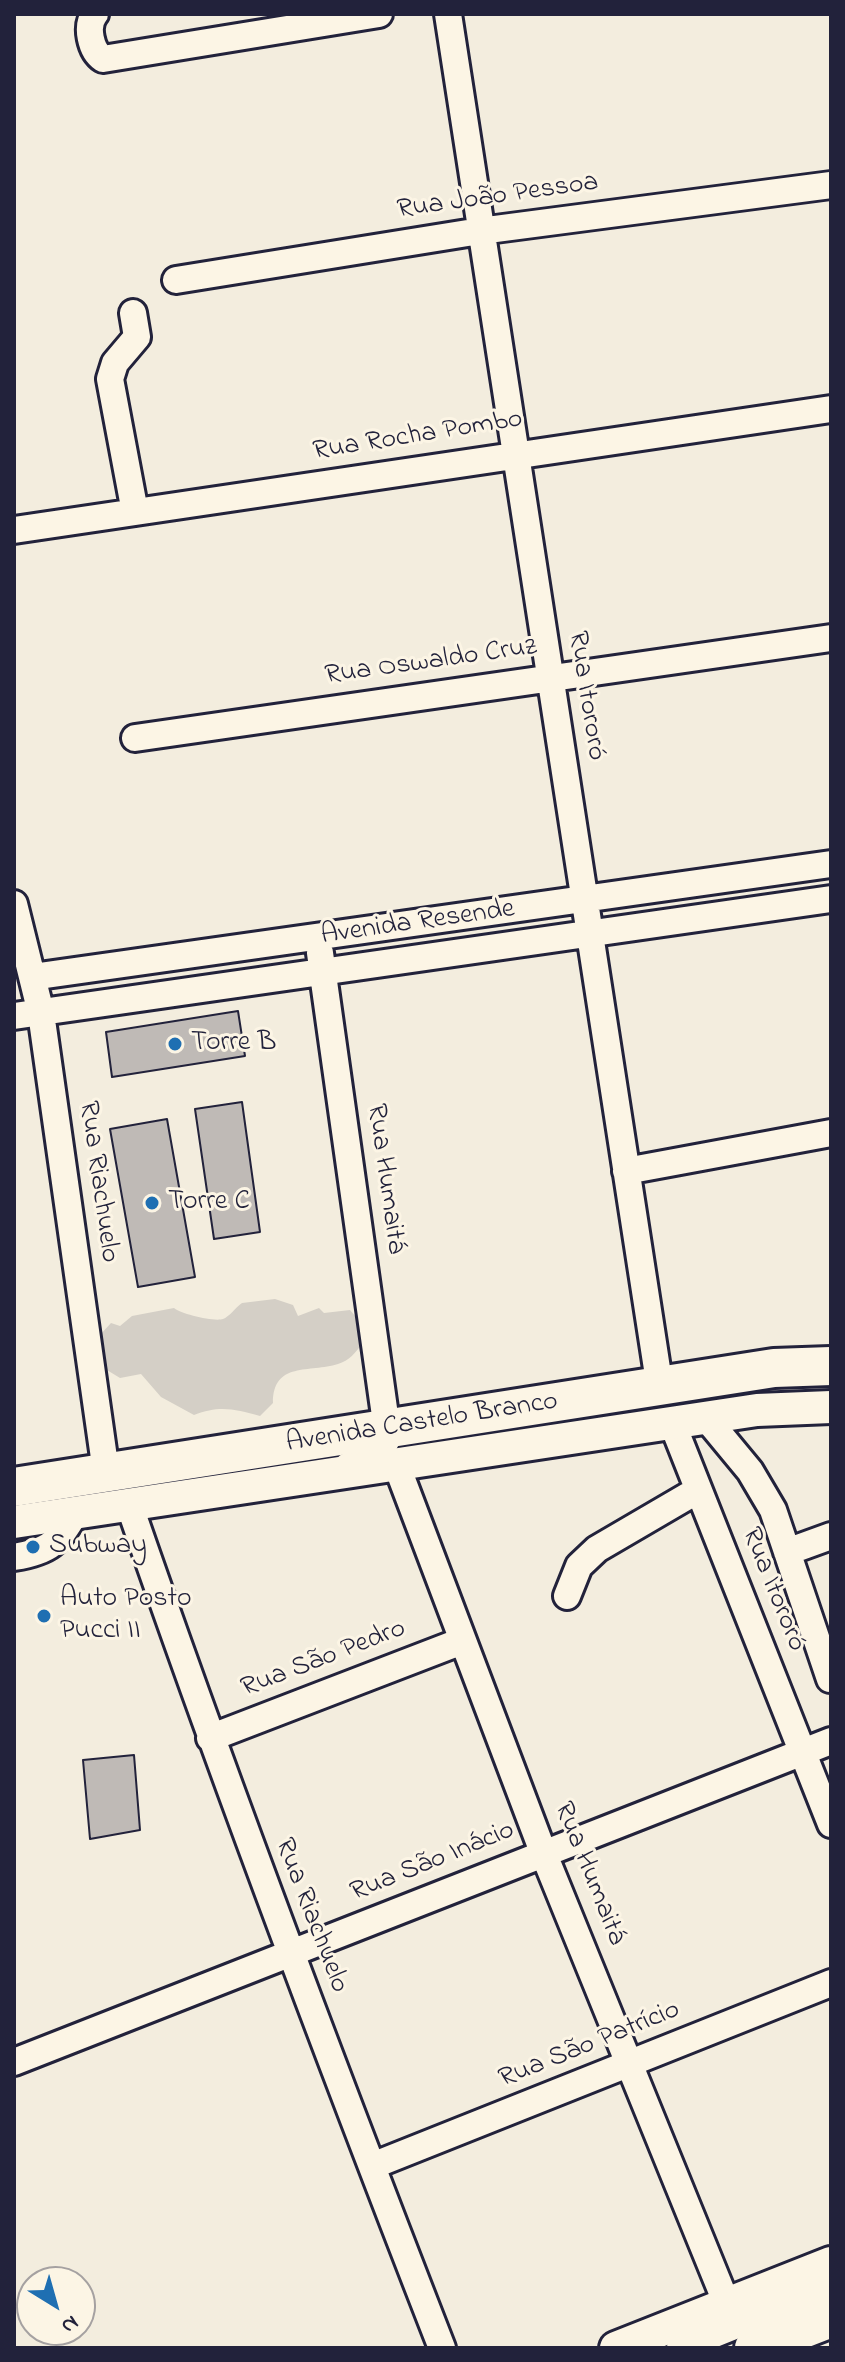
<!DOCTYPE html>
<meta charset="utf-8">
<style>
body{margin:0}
#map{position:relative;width:845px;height:2362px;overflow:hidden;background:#f3edde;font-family:"Indie Flower",sans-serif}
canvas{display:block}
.frame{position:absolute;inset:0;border:16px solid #22223b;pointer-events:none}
.north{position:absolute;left:16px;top:2266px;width:80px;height:80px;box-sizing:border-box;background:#fcf5e5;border:2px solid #a5a1a1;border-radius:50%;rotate:143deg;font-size:22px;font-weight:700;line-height:32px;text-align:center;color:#22223b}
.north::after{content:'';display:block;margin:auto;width:28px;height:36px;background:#1f6fb2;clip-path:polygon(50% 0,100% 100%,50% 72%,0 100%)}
</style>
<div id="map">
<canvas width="845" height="2362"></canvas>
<div class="frame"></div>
<div class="north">N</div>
</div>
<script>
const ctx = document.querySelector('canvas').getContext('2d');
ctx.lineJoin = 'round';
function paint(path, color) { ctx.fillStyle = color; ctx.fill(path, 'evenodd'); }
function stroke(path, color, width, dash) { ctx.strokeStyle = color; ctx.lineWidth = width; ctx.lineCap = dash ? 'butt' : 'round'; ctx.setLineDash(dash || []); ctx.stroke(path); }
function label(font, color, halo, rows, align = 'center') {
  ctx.font = font + ' "Indie Flower",sans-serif'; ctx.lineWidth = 6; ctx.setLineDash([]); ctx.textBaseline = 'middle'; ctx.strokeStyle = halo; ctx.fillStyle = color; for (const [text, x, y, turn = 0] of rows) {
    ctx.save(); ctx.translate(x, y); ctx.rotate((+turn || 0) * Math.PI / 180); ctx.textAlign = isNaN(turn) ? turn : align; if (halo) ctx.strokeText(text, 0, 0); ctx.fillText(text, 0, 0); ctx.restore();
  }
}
paint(new Path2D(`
 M275,1299l18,6 5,11 21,-8 5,5 26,-3 12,14v20c-6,8 -13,17 -24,20 -28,9 -65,-3 -65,39l-13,13c-25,-7 -41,-11 -66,-1l-33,-18 -20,-23 -21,4 -18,-11 -3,-31 12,-13 9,3 12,-10 42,-8c7,6 40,14 49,11 6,-2 12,-11 19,-16z`), '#d4cfc6');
const building = new Path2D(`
 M238,1011l7,45 -133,21 -6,-45z
 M242,1102l18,130 -46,7 -19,-130z
 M167,1119l28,158 -57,10 -28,-158z
 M134,1755l6,75 -50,9 -7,-79z`);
paint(building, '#bfbab6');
stroke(building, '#22223b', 2);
const minor = new Path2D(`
 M95,14c-10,12 -4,37 8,45l276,-45
 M448,14l212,1374
 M176,280l304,-49 351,-46
 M133,313l4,24 -22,26 -5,16 25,133
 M14,530l817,-121
 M135,738l696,-100
 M14,904l27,109 65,459
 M320,953l68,484 -6,12 -34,17
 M32,977l799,-113
 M14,1016l817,-117
 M626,1171l205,-38
 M707,1419l43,52 23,39 57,169
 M673,1425l158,399
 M397,1466l146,386 183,450
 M129,1504c98,284 204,564 313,844
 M787,1552l44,-16
 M14,1557c37,-6 43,-14 62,-45
 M567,1596l12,-30 18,-17 101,-59
 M210,1738l252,-97
 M14,2062l817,-321
 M372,2166l459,-183
 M680,2348l151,-61`);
const major = new Path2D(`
 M14,1522l743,-112 74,-3
 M616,2348l215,-85`);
const highway = new Path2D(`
 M14,1487l760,-119 57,-2
 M754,2348l77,-30`);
stroke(minor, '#22223b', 32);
stroke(major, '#22223b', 38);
stroke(highway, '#22223b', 44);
stroke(minor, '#fcf5e5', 26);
stroke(major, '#fcf5e5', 32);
stroke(highway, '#fcf5e5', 38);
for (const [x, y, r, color] of [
 [175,1044,8,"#1f6fb2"],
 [152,1203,8,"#1f6fb2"],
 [33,1547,8,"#1f6fb2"],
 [44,1616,8,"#1f6fb2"]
]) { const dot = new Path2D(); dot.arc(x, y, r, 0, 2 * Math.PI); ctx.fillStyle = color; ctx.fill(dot); stroke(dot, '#fcf5e5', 3); }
label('28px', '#22223b', '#fcf5e5', [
 ["Rua João Pessoa",498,198,-8],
 ["Rua Rocha Pombo",418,437,-9],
 ["Rua Oswaldo Cruz",431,663,-8],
 ["Rua Itororó",585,696,81],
 ["Avenida Resende",418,924,-8],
 ["Rua Humaitá",384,1179,82],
 ["Rua Riachuelo",97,1182,82],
 ["Avenida Castelo Branco",422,1424,-9],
 ["Rua Itororó",772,1590,68],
 ["Rua São Pedro",324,1660,-21],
 ["Rua São Inácio",433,1863,-22],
 ["Rua Humaitá",588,1874,68],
 ["Rua Riachuelo",310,1916,69],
 ["Rua São Patrício",590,2046,-22]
]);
label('28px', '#22223b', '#fcf5e5', [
 ["Torre B",191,1044],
 ["Torre C",168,1203],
 ["Subway",49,1547],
 ["Auto Posto",60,1600],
 ["Pucci II",60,1632]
], 'left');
</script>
